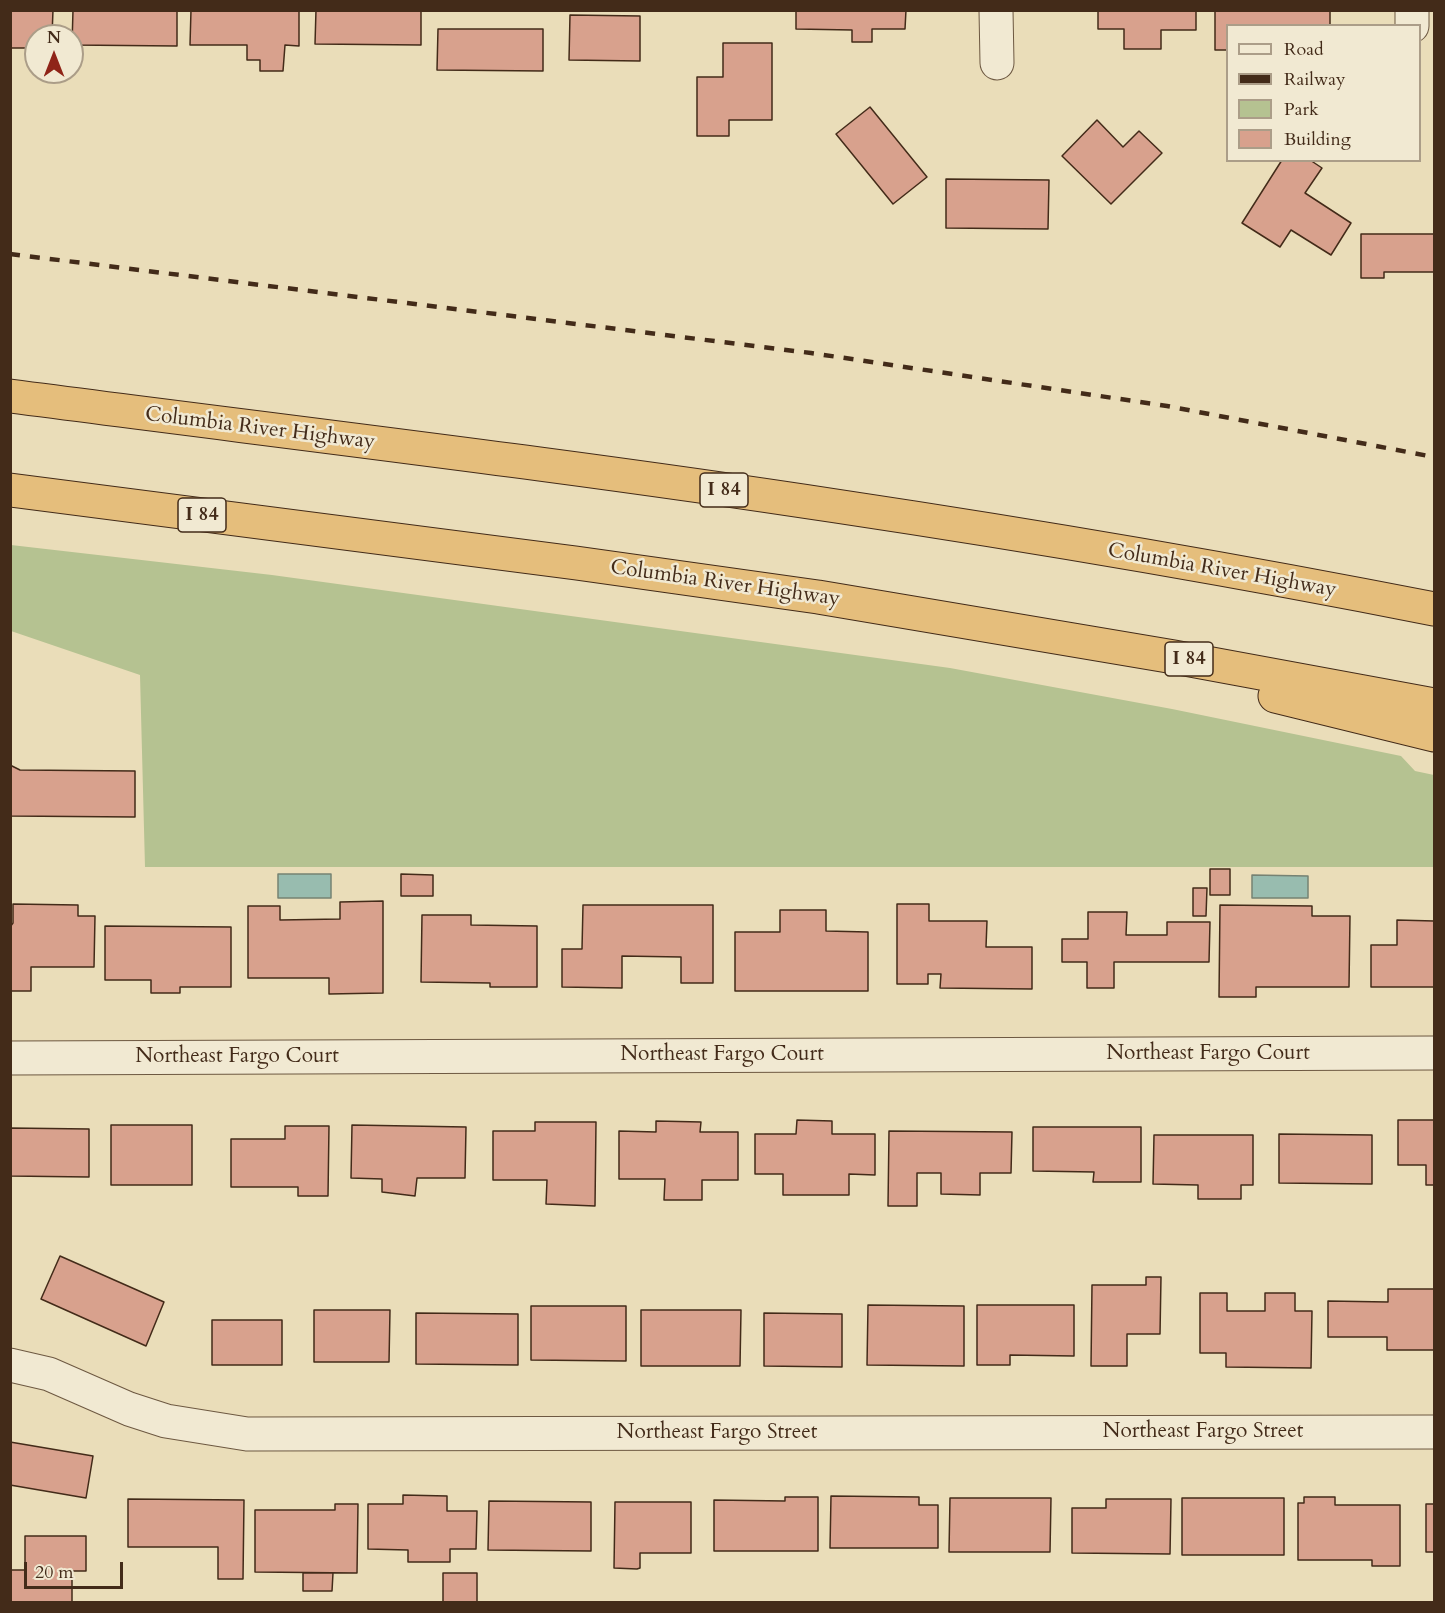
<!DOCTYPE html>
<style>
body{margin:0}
#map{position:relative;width:1445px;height:1613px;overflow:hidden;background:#eaddb9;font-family:Cardo,serif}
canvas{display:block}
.frame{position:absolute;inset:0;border:12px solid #432b19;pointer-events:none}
.legend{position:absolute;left:1226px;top:24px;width:195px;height:138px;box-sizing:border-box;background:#f1e9d2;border:2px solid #ab9d88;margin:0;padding:8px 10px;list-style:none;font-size:18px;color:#432b19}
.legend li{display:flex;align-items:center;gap:12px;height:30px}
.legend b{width:30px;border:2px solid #ab9d88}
.north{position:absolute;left:24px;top:24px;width:60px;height:60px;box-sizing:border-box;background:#f1e9d2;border:2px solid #ab9d88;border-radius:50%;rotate:0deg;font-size:16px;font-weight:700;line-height:24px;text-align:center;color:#432b19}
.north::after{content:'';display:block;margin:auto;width:21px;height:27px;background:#8f2418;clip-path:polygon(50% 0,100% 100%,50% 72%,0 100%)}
.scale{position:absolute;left:24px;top:1562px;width:99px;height:27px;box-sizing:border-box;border:3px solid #432b19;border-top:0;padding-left:8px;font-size:18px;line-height:21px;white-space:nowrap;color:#432b19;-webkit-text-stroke:4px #f1e9d2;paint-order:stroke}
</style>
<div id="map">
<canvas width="1445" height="1613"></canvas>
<div class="frame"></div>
<ul class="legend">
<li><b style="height:8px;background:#f1e9d2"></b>Road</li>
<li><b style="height:8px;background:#432b19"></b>Railway</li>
<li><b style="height:16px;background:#b5c291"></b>Park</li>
<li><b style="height:16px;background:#d8a18d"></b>Building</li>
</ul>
<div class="north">N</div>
<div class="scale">20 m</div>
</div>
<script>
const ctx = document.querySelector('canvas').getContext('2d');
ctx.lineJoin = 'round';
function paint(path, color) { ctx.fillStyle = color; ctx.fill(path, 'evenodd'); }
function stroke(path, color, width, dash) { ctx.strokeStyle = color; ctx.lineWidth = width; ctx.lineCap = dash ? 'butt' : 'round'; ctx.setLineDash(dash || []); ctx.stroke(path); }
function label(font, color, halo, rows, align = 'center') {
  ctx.font = font + ' Cardo,serif'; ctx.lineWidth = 5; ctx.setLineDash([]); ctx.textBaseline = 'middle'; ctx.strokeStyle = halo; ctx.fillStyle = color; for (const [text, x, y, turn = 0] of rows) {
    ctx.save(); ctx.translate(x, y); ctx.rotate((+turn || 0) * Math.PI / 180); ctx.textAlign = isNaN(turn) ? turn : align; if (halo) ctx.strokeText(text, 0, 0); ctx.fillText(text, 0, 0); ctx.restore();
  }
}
paint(new Path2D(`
 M11,545l261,30 678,93 222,41 229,47 14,15 19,4v92h-1289l-5,-192 -129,-44z`), '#b5c291');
const water = new Path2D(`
 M278,874h53v24h-53z
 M1252,875l56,1v22h-56z`);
paint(water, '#98bcaf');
stroke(water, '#768273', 1.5);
const building = new Path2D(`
 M10,10h43l-1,26h-16v12h-26z
 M73,10h104v36l-105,-1z
 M191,10h108v36l-14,-1 -2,26h-23v-11h-13v-15h-57z
 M316,10h105v35l-106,-1z
 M796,10h110l-1,19h-33v13h-20v-12l-56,-1z
 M1098,10h98v20h-35v19h-37v-20h-26z
 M1215,10h115v16h-102v24h-13z
 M570,15l70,1v45l-71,-1z
 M438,29h105v42l-106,-1z
 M723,43h49v77h-43v16h-32v-59h26z
 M870,107l57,70 -34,27 -57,-70z
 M1097,120l26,27 16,-16 23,22 -51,51 -49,-48z
 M1282,160h28l12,8 -17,25 46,30 -20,32 -40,-25 -11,17 -38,-24z
 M946,179l103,1 -1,49 -102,-1z
 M1361,234h73v38h-50v6h-23z
 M10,765l10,5 115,1v46l-125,-1z
 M1210,869h20v26h-20z
 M401,874l32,1v21h-32z
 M1193,888h14l-1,28h-13z
 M383,901v92l-54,1v-16h-81v-72h32v14l60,-1v-17z
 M13,904l65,1v11h17l-1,51h-63v24h-21v-64l3,-4z
 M897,904h32v17h58l-1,26h46v42l-92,-1 1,-14h-13v10h-31z
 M583,905h130v78h-32v-26l-59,-1v32l-60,-1v-38h20z
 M1220,905l92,1v10h38l-1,71h-93v10h-37z
 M780,910h46v21l42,1v59h-133v-59h45z
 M1088,912h39l-1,23h41v-13h43l-1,40h-95v26h-27v-26h-25v-23h26z
 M422,915h49v10l66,1v61h-47v-4l-69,-1z
 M1397,920l37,1v66h-63v-42h26z
 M105,926l126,1v60h-51v6h-29v-13h-46z
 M797,1120l35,1v13h43v41l-26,-1v21h-66v-21h-28v-40h41z
 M1398,1120h36v65h-8v-20h-28z
 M656,1121l45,1 -1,10h38v48h-36v20h-38l1,-21h-46v-48l37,1z
 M535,1122h61l-1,84 -49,-2 1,-24h-54v-49h42z
 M111,1125h81v60h-81z
 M352,1125l114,2 -1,51h-48l-2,18 -33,-4v-13l-31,-1z
 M285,1126h44l-1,70h-30v-9h-67v-48h54z
 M1033,1127h108v55h-48l1,-10 -61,-1z
 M10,1128l79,1v48l-79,-1z
 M889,1131l123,1 -1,41h-31v22l-39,-1v-21h-24v33h-29z
 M1279,1134l93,1v49l-93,-1z
 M1154,1135h99v50h-12v14h-43v-14l-45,-1z
 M60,1256l104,46 -18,44 -105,-47z
 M1146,1277h15l-1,57h-33v32h-36l1,-81h54z
 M1388,1289h46v61h-47v-13h-59v-36l60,1z
 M1200,1293h27v18h38v-18h30v18h17l-1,57 -85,-1v-14h-26z
 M868,1305l96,1v60l-97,-1z
 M977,1305h97v51l-64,-1v10h-33z
 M531,1306h95v55l-95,-1z
 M314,1310h76l-1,52h-75z
 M641,1310h100l-1,56h-99z
 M416,1313l102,1v51l-102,-1z
 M764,1313l78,1v53l-78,-1z
 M212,1320h70v45h-70z
 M10,1442l83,14 -7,42 -76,-13z
 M403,1495l44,1v15h30l-1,38h-26v13h-42v-12l-40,-1v-45h35z
 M831,1496l88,1v8h19v43h-108z
 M785,1497h33v54h-104v-51l71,1z
 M1304,1497h31v8h65v61h-28v-6h-74v-57h6z
 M950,1498h101l-1,54h-101z
 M1182,1498h102v57h-102z
 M128,1499l116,1 -1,79h-25v-32h-90z
 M1106,1499h65l-1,55 -98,-1v-45h34z
 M489,1501l102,1v49l-103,-1z
 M615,1502h76v51h-51v15l-3,1 -23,-1z
 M335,1504h23l-1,69 -102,-1v-62h80z
 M1426,1504h8v48h-8z
 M25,1536h61v35h-14v31h-62v-32h15z
 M303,1573h30l-1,18h-29z
 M443,1573h34v29h-34z`);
paint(building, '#d8a18d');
stroke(building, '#432b19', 1.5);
const minor = new Path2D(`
 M996,10l1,53
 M1412,26v-16
 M10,1058l1424,-5
 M10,1365l39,9 80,35 37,12 81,13 1187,-2`);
const highway = new Path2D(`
 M10,396c276,36 551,68 826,110 200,30 400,64 598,103
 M10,490l566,73 242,34 356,60 260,48
 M1275,696l159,39`);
stroke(minor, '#6d5841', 35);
stroke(highway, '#432b19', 35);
stroke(minor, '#f1e9d2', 33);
stroke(highway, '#e5be7c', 33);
stroke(new Path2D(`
 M10,254l801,99 356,53 267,51`), '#432b19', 4.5, [10, 10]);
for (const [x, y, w] of [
 [724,490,48],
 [202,515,48],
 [1189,659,48]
]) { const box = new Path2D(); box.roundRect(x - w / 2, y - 17, w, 34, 4.5); ctx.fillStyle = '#f1e9d2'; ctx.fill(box); stroke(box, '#432b19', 1.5); }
label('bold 20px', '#432b19', null, [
 ["I 84",724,490],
 ["I 84",202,515],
 ["I 84",1189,659]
]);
label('21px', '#432b19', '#f1e9d2', [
 ["Columbia River Highway",260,429,7],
 ["Columbia River Highway",1222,571,10],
 ["Columbia River Highway",725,584,8],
 ["Northeast Fargo Court",1208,1054],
 ["Northeast Fargo Court",722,1055],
 ["Northeast Fargo Court",237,1057],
 ["Northeast Fargo Street",1203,1432],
 ["Northeast Fargo Street",717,1433]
]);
</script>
